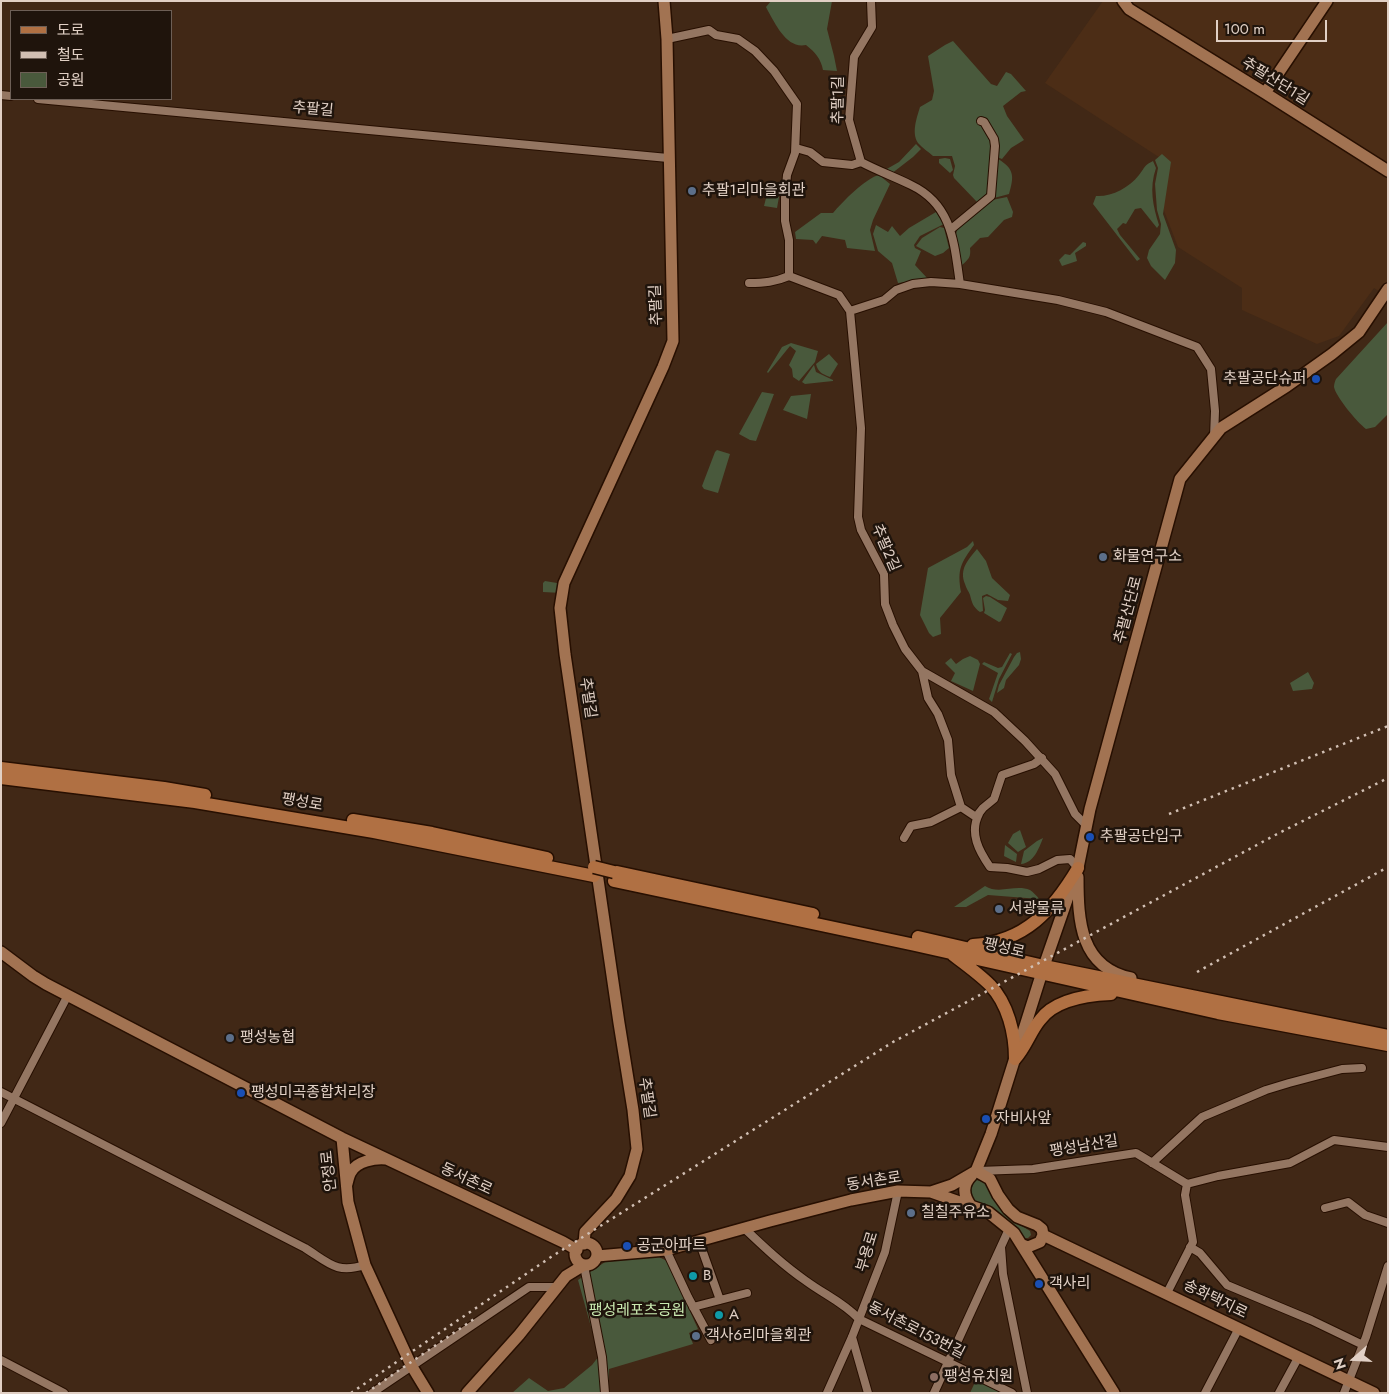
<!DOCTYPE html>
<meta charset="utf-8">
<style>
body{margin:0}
#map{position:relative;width:1389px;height:1394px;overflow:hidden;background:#412816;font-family:Jost,"Noto Sans KR",sans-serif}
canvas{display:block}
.frame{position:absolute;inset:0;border:2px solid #e1d0c5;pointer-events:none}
.legend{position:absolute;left:10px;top:10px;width:162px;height:90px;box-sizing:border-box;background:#1f140c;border:1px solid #6d5f56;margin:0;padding:6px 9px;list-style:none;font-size:15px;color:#e1d0c5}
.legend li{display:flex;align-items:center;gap:10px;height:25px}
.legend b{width:25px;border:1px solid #6d5f56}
.north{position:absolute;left:1329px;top:1334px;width:50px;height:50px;-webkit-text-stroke:4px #1f140c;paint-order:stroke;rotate:251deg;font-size:14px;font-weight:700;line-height:20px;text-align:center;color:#e1d0c5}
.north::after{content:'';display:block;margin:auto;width:18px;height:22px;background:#e1d0c5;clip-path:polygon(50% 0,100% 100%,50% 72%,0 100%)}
.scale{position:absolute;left:1216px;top:20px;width:111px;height:22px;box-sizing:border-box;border:2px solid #e1d0c5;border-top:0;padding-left:6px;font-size:15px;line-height:18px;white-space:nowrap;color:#e1d0c5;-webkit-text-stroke:4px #1f140c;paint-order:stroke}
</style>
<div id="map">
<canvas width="1389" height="1394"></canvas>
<div class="frame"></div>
<ul class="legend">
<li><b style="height:6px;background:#b07043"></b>도로</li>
<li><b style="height:6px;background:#d1bfb3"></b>철도</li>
<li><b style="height:14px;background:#49593c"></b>공원</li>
</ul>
<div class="north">N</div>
<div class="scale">100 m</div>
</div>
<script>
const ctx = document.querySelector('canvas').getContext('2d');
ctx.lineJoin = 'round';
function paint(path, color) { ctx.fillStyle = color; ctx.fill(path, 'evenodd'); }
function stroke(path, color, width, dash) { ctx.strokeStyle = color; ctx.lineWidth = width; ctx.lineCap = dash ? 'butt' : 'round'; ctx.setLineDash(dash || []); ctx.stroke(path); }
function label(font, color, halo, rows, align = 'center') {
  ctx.font = font + ' Jost,"Noto Sans KR",sans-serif'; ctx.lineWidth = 5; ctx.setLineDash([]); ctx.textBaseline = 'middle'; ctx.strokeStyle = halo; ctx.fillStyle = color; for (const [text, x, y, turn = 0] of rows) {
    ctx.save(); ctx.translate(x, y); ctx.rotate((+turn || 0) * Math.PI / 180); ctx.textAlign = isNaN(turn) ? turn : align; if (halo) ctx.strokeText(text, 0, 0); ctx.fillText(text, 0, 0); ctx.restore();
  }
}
paint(new Path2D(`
 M1103,1h285v296l-14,-9 -35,48 -22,8 -75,-34v-22l-64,-41 -15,-39 5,-45 -123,-80z`), '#4c2d16');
paint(new Path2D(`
 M771,1h61l-5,28 7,27 3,15 -14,-1c-2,-11 -8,-18 -17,-25 -19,4 -30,-20 -38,-34l-2,-4z
 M953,41l38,43 6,2 9,-14 5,2 15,17 -5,1 -18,14 4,10 17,24 -13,8 -9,11 -5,-2 -10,36 -10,9 -23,-24 -1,-3 2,-9 -3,-10h-19c-4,-4 -11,-8 -15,-13 -7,-10 -1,-26 2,-36l12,-7 2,-9 -6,-35 17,-11z
 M916,144l5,5 -8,8 -22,17 -6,-4 14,-8z
 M1162,154l9,8 -8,52 13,36 -1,13 -10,17 -14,-14 -4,-8 2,-8 11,-16 1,-10 -4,-14 -2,-26 3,-16 -3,-8z
 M945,158l5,1 3,11 -3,3 -11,-10v-4z
 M998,159c17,10 16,18 11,35l-15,4z
 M1153,161l3,7c-7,20 -3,38 3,57l-2,3 -16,-20 -6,1 -9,15 -3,-1 -6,6 3,6 20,24 -3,2 -44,-57 3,-8c15,1 33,-8 43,-21 6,-7 4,-9 14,-14z
 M879,175l11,9 -17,36 -3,10 5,21 -28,-3 -2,-8 -23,-4 -6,8 -3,-4 -17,-1 -1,-7 26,-19h12c8,-10 34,-36 46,-38z
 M767,194l12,3 -2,11 -13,-2z
 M1007,197l6,15 -1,5 -8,3 -16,17 -8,1 -10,10c1,9 -1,11 -8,17l-6,-31 2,-7 34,-27z
 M936,212l8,12 -24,12 -6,9 1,3 6,3 -6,14 13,14 -30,4 -6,-20 -14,-12 -5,-17 3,-9 12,7 4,-6 8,10 9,-8z
 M940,227l4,1 5,20 -6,5 -8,3 -19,-10 6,-8z
 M1083,242l3,1v3l-11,7 2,8 -15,5 -3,-6 6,-6 5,1z
 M1388,322v92l-13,13 -9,2c-9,-7 -30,-32 -32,-42 0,-3 1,-6 2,-8z
 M791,343l27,8 -3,11 -16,19 -6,-4 -1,-8 -3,-4 7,-14 -6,-5 -22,27 -1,-1 15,-25z
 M829,354l9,10 -8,13c-8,-3 -12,-5 -14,-13z
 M814,365l2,7 17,8v1l-28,3 -3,-2z
 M762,392l12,2 -18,47 -6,-1 -11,-6z
 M811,394l-4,25 -24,-9 8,-14z
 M717,450l13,4 -12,39 -14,-4 -2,-3 13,-34z
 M973,541l1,4c-13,18 -17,24 -13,47l-21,26 1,16 -8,3 -4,-4 -9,-18 8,-47 39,-21z
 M977,549l9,12 6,17 18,17 -2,6 -10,-1 -11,-6 -5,2 1,15 -3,1c-7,-5 -8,-9 -10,-17 -1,-3 -4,-7 -5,-11 -6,-15 3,-24 12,-35z
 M545,581l18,3 -1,9 -19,-1v-9z
 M986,596l4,1 17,11 -6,13 -2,1 -15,-9 1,-3 -2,-12z
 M1020,652l1,7 -2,6 -13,15 -2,8 -7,5 2,-8 15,-28 3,-4z
 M1010,653l2,1 -13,25 -7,23 -3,-3 9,-26 -16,-9 2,-2 14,6 4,-1z
 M970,656l8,4 2,4 -7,27 -22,-10 4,-8 -10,-10 6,-5 5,6 7,-5z
 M1308,672l6,11 -2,6 -19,2 -3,-8z
 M1020,830l6,17 -8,5 -10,-9 5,-9z
 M1043,838c-4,10 -9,25 -22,26l3,-13 13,-10z
 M1005,845l12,9 -1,8 -12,-6z
 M985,886c14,9 30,-2 45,4 3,2 7,6 9,9l-51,-4 -22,12h-12z
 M976,1180l8,2 2,3 7,14 16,19 21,13 1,4 -3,3h-4l-12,-11 -44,-31 1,-13z
 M657,1256l10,5 31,68 -9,4 4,11 -84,25v24h-97l17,-15 19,13 16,-3 28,-23 7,-9 -21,-76 27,-18z
 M976,1380l25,12v1h-31z`), '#49593c');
const street = new Path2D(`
 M667,39l42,-9 7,5 22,4 17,12 19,20 23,33 -2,49 -8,22 -2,23v23l4,19v36
 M1,95l10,1
 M38,99l630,59
 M796,148l14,4 13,10 29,3 9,-3 -12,-42 5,-63 18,-30 -1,-26
 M861,162c17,9 34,15 50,23 42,20 43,59 49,99l98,16 48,12 91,35 14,22 4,42 -1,26
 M950,230l41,-34 4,-50 -1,-7 -10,-17 -3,-1
 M749,283c15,0 26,-1 40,-7l50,19 11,16 11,117 -3,89 3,13 23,44 1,30 8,21 12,24 17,22 72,41 31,29 30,33 20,40 11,11
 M850,311l34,-11 12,-10 17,-6 18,-2 29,2
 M922,671l6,27 10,16 10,26 3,35 10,32
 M979,814c-10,19 0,37 11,53l17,1 20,4 12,-3 18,-9 13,-1 8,9
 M904,838l7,-12 20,-4 30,-15 15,10 7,-9 11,-9 8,-24 32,-11 8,-6
 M1,1092l304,156c24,15 31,26 60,17
 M1,1123l67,-128
 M1152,1163l50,-46 64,-27 23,-7 53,-14 20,-1
 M978,1171l55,-2 103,-16 51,31 31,-8 72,-13 44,-23 54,7
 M1325,1208l23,-6 17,13 23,8
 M744,1228c20,19 39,37 62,53 19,14 37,21 53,38l153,74
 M699,1241l21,59
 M1001,1247l2,27 24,119
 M1190,1247l10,6 27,32 84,35 52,25
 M666,1250l22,47 23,43
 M586,1265l-1,6 17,86 3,36
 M1167,1293l26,-51 -8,-47 2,-11
 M693,1307l54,-14
 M852,1337l16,56
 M1,1360l63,33
 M372,1393l157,-106h28
 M827,1393l25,-56 33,-85 13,-61
 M934,1393l75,-164
 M1205,1393l34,-65
 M1279,1393l19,-35
 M1344,1393l22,-56 22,-71`);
const secondary = new Path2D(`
 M1123,1l6,8 136,84 123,78
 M1265,93l62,-92
 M1078,877c0,44 2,90 53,101
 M1,952l32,24 13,8 296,154 221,104 14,8
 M342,1138l6,64 17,63 46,100 17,28
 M976,1171l15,-37 53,-168 34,-98 12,-59 90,-330 41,-51 66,-42 45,-32 27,-22 29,-43
 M976,1171l14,8 8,16 10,14 9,8 20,8 5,4 1,6 -3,7 -12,5 -5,-2
 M347,1184c1,-4 2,-9 4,-12 6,-11 24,-14 35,-13
 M931,1192l21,-7 24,-14
 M971,1206c-8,-11 -9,-21 1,-31
 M1043,1235l331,158
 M575 1254a11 11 0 1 1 22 0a11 11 0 1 1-22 0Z
 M584,1244l1,-12 31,-33 14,-23 7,-27 -4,-39 -14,-87 -54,-369 -5,-46 4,-25 99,-216 10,-26 -6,-302 -3,-38
 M597,1256l69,-6 104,-29 81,-21 47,-9 33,1 57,20 26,21 100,160
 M467,1393l52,-58 47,-59 18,-11`);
const primary = new Path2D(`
 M1,768l163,20 41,7
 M1,778l194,24 179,30 220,44
 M353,820l79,13 115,25
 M617,872l196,42
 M614,881l301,64 303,68 170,32
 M918,937l126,29 344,70
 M973,945c52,-3 80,-35 105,-77
 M953,955c12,9 26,19 37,30 18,19 25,48 25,74
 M1015,1059c11,-12 15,-27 25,-39 15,-21 48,-25 71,-26`);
stroke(street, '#270f01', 10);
stroke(secondary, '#270f01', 14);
stroke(primary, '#270f01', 15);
stroke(street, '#947662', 8);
stroke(secondary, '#a27352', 11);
stroke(primary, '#b07043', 12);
stroke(new Path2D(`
 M1169,814l219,-88
 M1197,972l191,-105
 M351,1393l200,-136 342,-215 386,-209 109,-55
 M366,1393l108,-74`), '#d1bfb3', 2.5, [2.5, 5]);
const primaryBridge = new Path2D(`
 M594,867l20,5`);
stroke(primaryBridge, '#270f01', 15, []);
stroke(primaryBridge, '#b07043', 12);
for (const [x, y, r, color] of [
 [692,191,5,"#5c6f8a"],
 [1316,379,5,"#1a4fb4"],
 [1103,557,5,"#5c6f8a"],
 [1090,837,5,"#1a4fb4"],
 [999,909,5,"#5c6f8a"],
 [230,1038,5,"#5c6f8a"],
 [241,1093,5,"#1a4fb4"],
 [986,1119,5,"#1a4fb4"],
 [911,1213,5,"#5c6f8a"],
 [627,1246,5,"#1a4fb4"],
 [693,1276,5,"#0f9aa8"],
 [1039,1284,5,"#1a4fb4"],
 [719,1315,5,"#0f9aa8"],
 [696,1336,5,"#5c6f8a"],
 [934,1377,5,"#8d6e63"]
]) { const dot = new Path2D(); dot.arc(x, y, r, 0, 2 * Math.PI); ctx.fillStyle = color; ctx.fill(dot); stroke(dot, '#1f140c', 2); }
label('15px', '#e1d0c5', '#1f140c', [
 ["추팔산단1길",1275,82,32],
 ["추팔1길",839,100,-89],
 ["추팔길",313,110,5],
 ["추팔길",657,305,-92],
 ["추팔2길",885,548,67],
 ["추팔산단로",1129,610,-75],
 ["추팔길",587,698,82],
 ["팽성로",302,803,10],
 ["팽성로",1004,949,13],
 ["추팔길",646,1098,82],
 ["팽성남산길",1084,1147,-9],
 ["안정로",330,1171,-96],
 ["동서촌로",466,1180,25],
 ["동서촌로",874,1182,-9],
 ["부용로",868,1252,-73],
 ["송화택지로",1215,1300,26],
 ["동서촌로153번길",916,1331,27]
]);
label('15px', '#e1d0c5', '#1f140c', [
 ["추팔1리마을회관",702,191],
 ["추팔공단슈퍼",1306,379,"right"],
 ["화물연구소",1113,557],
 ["추팔공단입구",1100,837],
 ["서광물류",1009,909],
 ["팽성농협",240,1038],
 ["팽성미곡종합처리장",251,1093],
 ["자비사앞",996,1119],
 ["칠칠주유소",921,1213],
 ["공군아파트",637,1246],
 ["B",703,1276],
 ["객사리",1049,1284],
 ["A",729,1315],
 ["객사6리마을회관",706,1336],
 ["팽성유치원",944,1377]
], 'left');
label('15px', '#c9e9b0', '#1f140c', [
 ["팽성레포츠공원",637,1311]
]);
</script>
